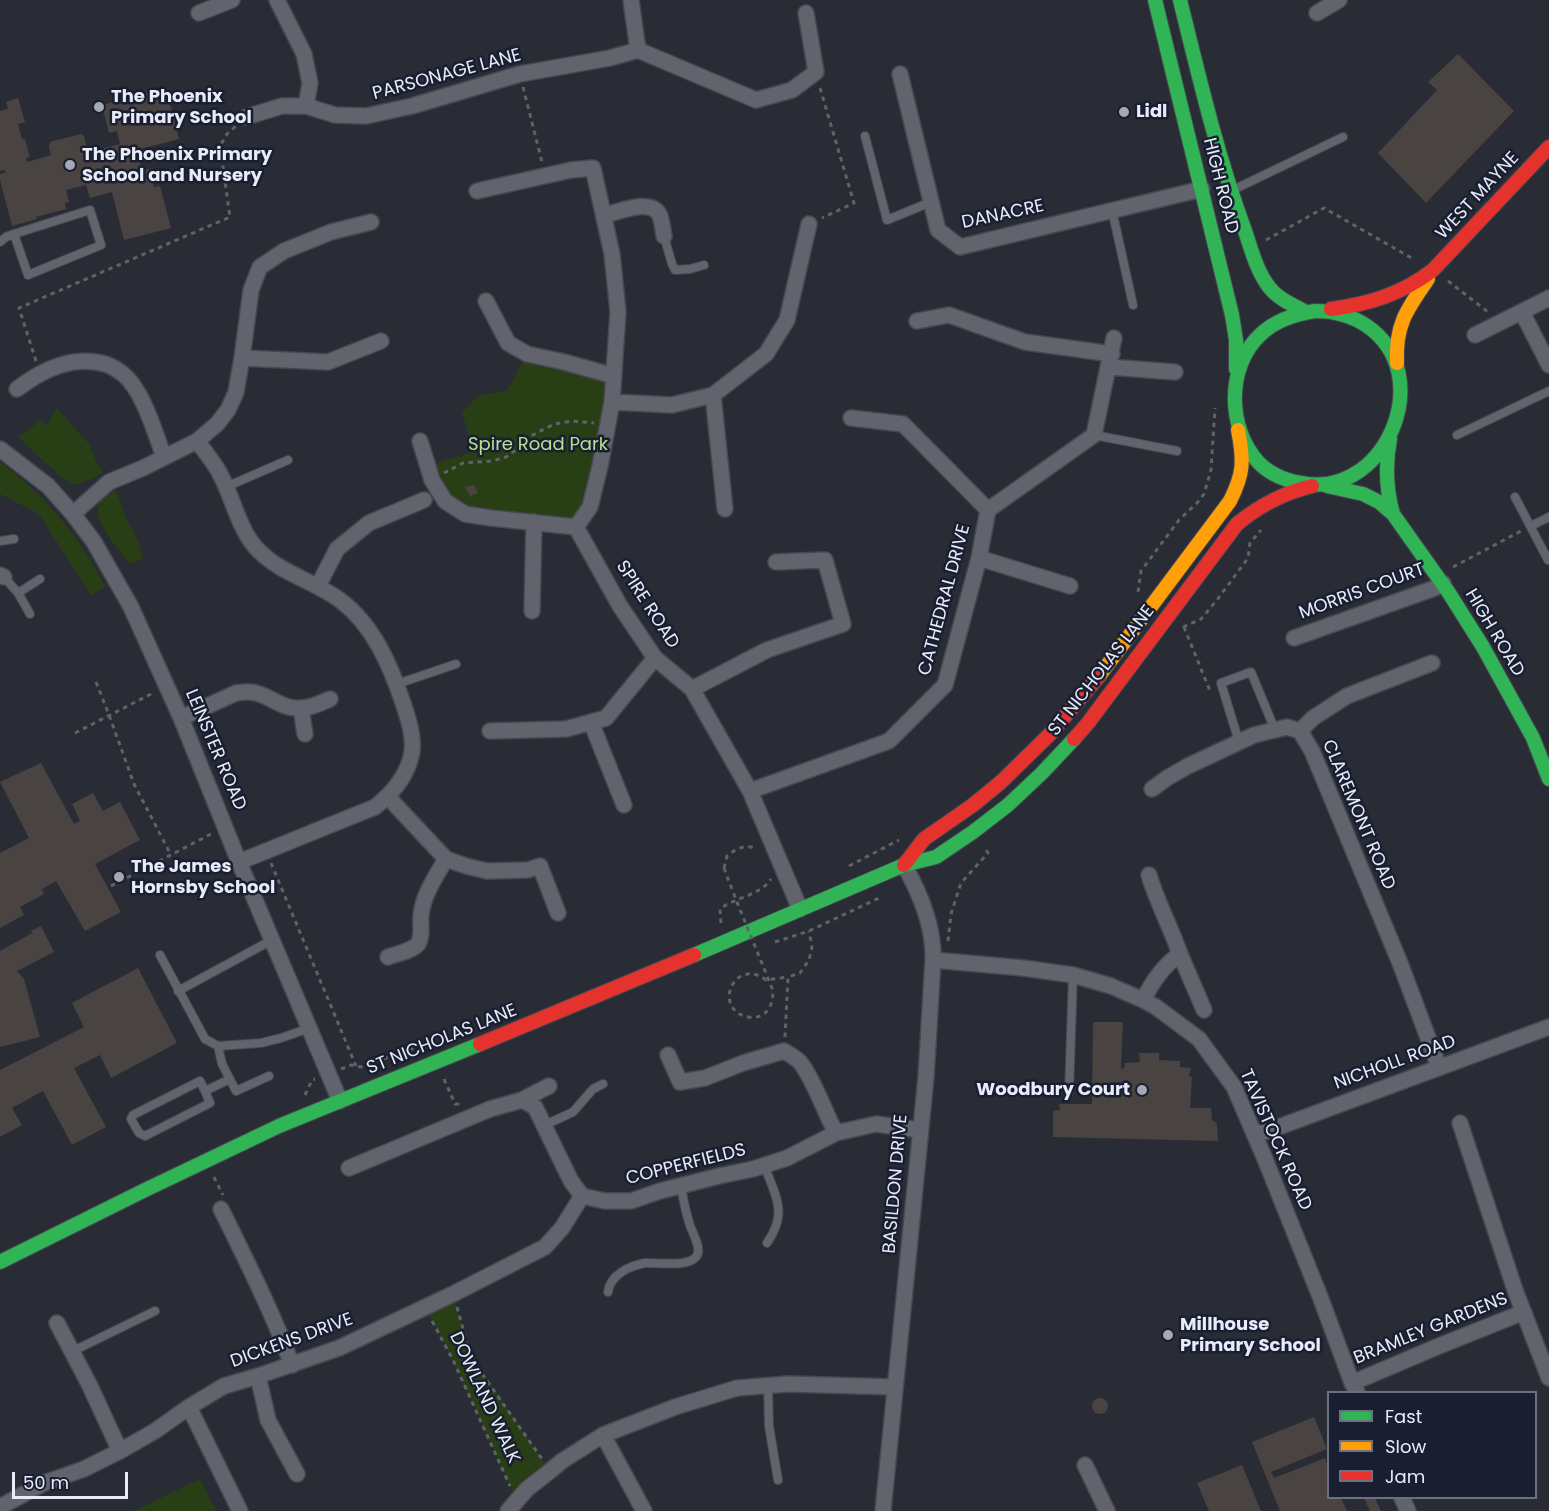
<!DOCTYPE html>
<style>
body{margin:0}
#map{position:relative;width:1549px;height:1511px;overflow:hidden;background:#292c35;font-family:Poppins,sans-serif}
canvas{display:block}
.legend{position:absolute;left:1327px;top:1391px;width:210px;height:108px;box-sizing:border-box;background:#191f31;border:2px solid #6c7181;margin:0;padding:8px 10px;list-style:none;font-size:18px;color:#e8ecf9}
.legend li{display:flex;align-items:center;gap:12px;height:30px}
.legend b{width:30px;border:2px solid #6c7181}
.scale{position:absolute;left:12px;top:1472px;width:116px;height:27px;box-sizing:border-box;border:3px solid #e8ecf9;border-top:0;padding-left:8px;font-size:18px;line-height:21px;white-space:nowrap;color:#e8ecf9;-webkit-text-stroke:4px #191f31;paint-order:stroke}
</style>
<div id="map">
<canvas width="1549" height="1511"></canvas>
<ul class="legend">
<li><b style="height:8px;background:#30b455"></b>Fast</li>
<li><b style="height:8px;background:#ff9f0a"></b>Slow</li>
<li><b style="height:8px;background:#e5322d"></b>Jam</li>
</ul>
<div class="scale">50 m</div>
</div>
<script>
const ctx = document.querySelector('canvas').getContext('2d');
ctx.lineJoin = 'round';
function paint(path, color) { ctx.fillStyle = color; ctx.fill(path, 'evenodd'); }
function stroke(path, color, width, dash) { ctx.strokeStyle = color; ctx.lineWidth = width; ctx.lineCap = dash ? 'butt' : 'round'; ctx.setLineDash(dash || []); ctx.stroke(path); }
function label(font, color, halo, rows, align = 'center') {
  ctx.font = font + ' Poppins,sans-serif'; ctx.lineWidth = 5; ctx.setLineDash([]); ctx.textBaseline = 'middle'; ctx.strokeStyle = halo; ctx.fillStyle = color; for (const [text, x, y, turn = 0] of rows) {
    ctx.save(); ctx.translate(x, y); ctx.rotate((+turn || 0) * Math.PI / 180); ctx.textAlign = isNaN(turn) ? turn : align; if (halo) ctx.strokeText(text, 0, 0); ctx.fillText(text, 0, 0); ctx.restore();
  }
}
paint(new Path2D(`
 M527,354l87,22 -6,49 -32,102 -111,-13 -20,-13 -9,-32 3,-7 35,-11 -12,-38 16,-17 29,-6z
 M57,408l33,37 8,21 6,5c-9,7 -18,11 -29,14l-14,-8 -43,-40 23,-17 6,5z
 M0,462c45,32 81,76 105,125l-14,8 -52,-81 -39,-20z
 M115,488l11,31 11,20 6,19 -13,6c-10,-14 -41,-45 -30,-63 3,-5 11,-9 15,-13z
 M453,1294l17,60 80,117 -33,30 -64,-141 -28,-53z
 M200,1479l16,32h-82z`), '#283e15');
paint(new Path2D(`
 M1458,54l56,57 -88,92 -48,-50 59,-63 -9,-8z
 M166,88l13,51 -42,11 5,21 11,-3 3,13 -3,1 1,5 6,-1 11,42 -47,12 -12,-48 -22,6 -4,-13 -20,5 3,12 -4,1 1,6 -30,8 1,2 -25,7 -12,-46v-6l5,-1v-3l-5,1v-60l8,-2 -2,-7 12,-4 7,24 -7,2 4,15h3l5,18 -4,1 1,4 24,-7 -2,-8 1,-5 31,-8 3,2 4,16 32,-8 -3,-13 -8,2 -7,-28z
 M474,485l4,8 -8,3 -5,-9z
 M41,763l33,61 6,-3 -8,-17 21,-11 10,18 17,-9 20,38 -45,24 26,48 -36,19 -29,-50 -14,8 2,5 -24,13 4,8 -24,13v-75l29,-15 -29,-56z
 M41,926l13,26 -37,19 7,8 16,58 -40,10v-96l32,-18 -1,-2z
 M138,968l39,75 -66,35 -11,-23 -26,13 32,59 -34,18 -29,-54 -31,17 10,17 -22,12v-67l84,-43 -12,-24z
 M1093,1022h30l-2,47 3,-1 1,-5 15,-1 -1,-9h20v7l21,1v6l11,1 -2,8 3,1 -2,31h21l1,12 5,3 1,18 -165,-4v-26l7,-1 -1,-6h33z
 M1092 1406a8 8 0 1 1 16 0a8 8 0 1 1-16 0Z
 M1314,1417l13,32 -56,23 3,6 51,-20 3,8v32h13l6,13h-67l-28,-69z
 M1242,1465l19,46h-52l-12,-28z
 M1364,1498h11l6,13h-11z`), '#494341');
const lane = new Path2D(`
 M865,136l22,84 44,-18
 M1233,190l110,-53
 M1112,210l21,95
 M664,236l8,28 3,6 15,-1 14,-4
 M0,242l6,-5 8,-3 76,-24 11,35 -73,30 -14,-41
 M1094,435l83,16
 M1457,435l92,-44
 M226,487l62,-27
 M1515,497l33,63
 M1531,526l18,-9
 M0,541l14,-2
 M4,577l14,16 12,21
 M18,593l22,-14
 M397,684l59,-20
 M1239,742l-18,-59 30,-11 24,58
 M160,955l45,84 13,7 43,-3 20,-5 29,-10
 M178,991l94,-51
 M218,1046l4,18 14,27 33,-15
 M205,1091l5,12 -65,33 -6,-3 -8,-14 2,-4 67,-34 5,10 25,-12
 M1069,1092l4,-117
 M545,1125l28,-13 20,-23 10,-5
 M764,1165c12,32 24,48 3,78
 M608,1292c2,-17 21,-26 37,-29 11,-1 49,6 53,-10 2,-9 -7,-22 -9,-31 -4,-12 -6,-24 -8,-36
 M71,1352l84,-41
 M768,1386l1,40 9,54`);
const street = new Path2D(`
 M277,0l27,54 6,29 -4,23 29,9 31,1 46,-10 108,-32 90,-16 28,-8
 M631,0l7,50 118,50 36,-10 24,-18 -10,-59
 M199,13l33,-13
 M1317,13l22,-13
 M900,74l38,156 22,17 242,-58
 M246,117l36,-11h24
 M477,191l94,-21 22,-2 19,86 6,58 -6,90 -12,64 -10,41 -14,20
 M605,215c14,-3 47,-18 55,1 2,6 3,13 4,20
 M486,301l22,42 19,11 37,8 50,14
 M1522,312l27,53
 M917,321l32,-6 76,27 87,12
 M1475,335l74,-37
 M242,358l86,4 53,-21
 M1109,367l66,5
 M17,389c7,-5 15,-11 23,-15 25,-14 60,-20 83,0 20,16 32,59 41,83
 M713,395l12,114
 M612,402l60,3 41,-10 53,-41 21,-34 22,-96
 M197,441c8,11 17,21 23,33 14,25 18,56 39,77 23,23 55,30 81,49 33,25 50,64 63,103 5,15 11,32 9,49 -4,23 -19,41 -37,55l-136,55
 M420,441l12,39 8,13 5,8 20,13 26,4 85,9 44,79 35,52 37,31 58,102 50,118
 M0,449l48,37 25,28 21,28 37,65 50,111 58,144 101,239
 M988,510l106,-75 20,-97
 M73,514l36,-32 34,-14 54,-27 20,-17 11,-14 8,-18 6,-34 9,-68 9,-23 24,-16 47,-19 40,-10
 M979,558l91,28
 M0,575l4,2
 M318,586l19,-37 32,-26 55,-23
 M532,611l2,-89
 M1294,638l141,-50 8,-5
 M692,689l75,-39 76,-26 -18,-64 -49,2
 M301,708l4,26
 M181,718l55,-25c6,-1 13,-2 20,0 16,4 27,17 46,15 9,0 19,-5 28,-9
 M591,722l33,83
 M490,731l76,-2 40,-11 49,-60
 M1300,731l13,-13 34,-22 85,-33
 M1152,789l15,-11 21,-12 66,-31 33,-8 13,4 12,20 88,212 39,104
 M750,791l139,-50 56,-56 34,-127 9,-48 -85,-86 -52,-6
 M388,797l58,62 20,7 21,5 41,-1 12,-4 18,47
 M1149,875c8,27 22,53 31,79
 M388,957c8,-3 24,-6 30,-13 5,-8 2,-20 3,-29 2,-20 15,-39 25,-56
 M933,960l90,8 50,7 38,11 32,14 13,7 43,32 35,48 31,72 56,140 31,84 5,9
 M1143,1000c10,-19 20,-34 37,-46l24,56
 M668,1055l12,27 25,-4 38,-15 41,-12c5,3 12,7 16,11 15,20 24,49 36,71
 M522,1100l27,-14
 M1460,1123l55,167 34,88
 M1254,1134l14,-3 281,-104
 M349,1168l141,-59 32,-9 13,7 36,74 11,15 23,5h26l29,-10 59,-15 34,-7 34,-11 49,-25 40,-9 44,6
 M221,1209c25,51 51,102 71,156
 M57,1323l32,61 31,67
 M258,1376l10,44 29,54
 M1352,1383l87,-37 85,-34
 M189,1407l51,104
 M603,1435l41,76
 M1085,1465l22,46
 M1402,1498l6,13
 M0,1507l44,-24 40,-14 36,-18 35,-20 34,-24 35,-21 34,-10 81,-28 114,-54 92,-47 17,-19 20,-32
 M508,1511l19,-22 23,-18 12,-10 41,-26 72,-28 62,-19 51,-4 107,3
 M883,1511l43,-434 7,-117c1,-33 -13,-67 -29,-95`);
const fast = new Path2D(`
 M1155,0l77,315 4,25v29
 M1180,0c19,77 37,154 64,228 7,20 12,42 25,59 9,12 24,18 37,25
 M1315,311c19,0 36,4 52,15 70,48 20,168 -59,158 -19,-2 -36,-8 -49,-21 -32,-34 -33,-97 2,-129 15,-14 34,-20 54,-23z
 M1390,439c-5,26 -4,50 3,75
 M1327,486l36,8 16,8 14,12 56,79 34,54 50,91 16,41
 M694,955l210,-90 32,-8 37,-25 35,-27 34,-32 32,-34
 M0,1262l145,-72 134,-64 201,-82`);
const slow = new Path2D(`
 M1397,363c-2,-38 10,-54 31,-84
 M1099,676l131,-175c14,-28 14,-40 8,-71`);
const jam = new Path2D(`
 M1331,309c38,-5 71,-15 102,-39l116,-123
 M1074,739l14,-16 149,-199c23,-19 46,-31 75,-38
 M904,865l20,-26 49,-34 28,-23 49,-48 49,-58
 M480,1044l214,-89`);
stroke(lane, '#464851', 10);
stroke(street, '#464851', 18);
stroke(fast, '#464851', 16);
stroke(slow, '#464851', 16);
stroke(jam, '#464851', 16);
stroke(new Path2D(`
 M523,87l19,75
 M820,88l34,115 -32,15
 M1266,240l58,-32 91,52
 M1448,281l40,31
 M36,361l-17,-53 211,-91 -10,-71 7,-12 9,-8
 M444,473l19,-10 29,-2 14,-4 10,-7 9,-11 29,-15 18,-3 22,2
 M1453,567l68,-36
 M1138,592l3,-21 38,-51 18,-17 7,-9 7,-24 4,-62
 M1183,627l18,-8 16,-19 31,-42 2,-15 11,-13
 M1184,627l26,64 1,-1
 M96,682l13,33 25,69 37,71
 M75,733l80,-41
 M271,863l85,203
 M849,866l50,-26
 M724,868l3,-12c10,-8 18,-12 30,-7
 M111,886l102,-53
 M721,923l-1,-14c15,-12 40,-13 51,-30
 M948,941l3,-27 10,-31 27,-30 -4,-6
 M775,942l34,-11 70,-33
 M785,1037l3,-60 12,-4 9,-13 3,-13 -3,-16
 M341,1069l10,-4 10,2 73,-26
 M444,1079l11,25h5
 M305,1095l7,-15 3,-1
 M214,1177l9,18
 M457,1307l13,47 8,14 64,91
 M432,1321l21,39 57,126`), '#5f6269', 3, [4.5, 4.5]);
stroke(lane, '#61646c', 8);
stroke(street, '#61646c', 15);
stroke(fast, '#30b455', 14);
stroke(slow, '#ff9f0a', 14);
stroke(jam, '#e5322d', 14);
stroke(new Path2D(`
 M724,868c15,41 33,82 49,123 0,9 -2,19 -11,24 -5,3 -12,3 -18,1 -31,-11 -8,-59 22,-36l22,-3`), '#5f6269', 3, [4.5, 4.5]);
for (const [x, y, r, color] of [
 [99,107,6,"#a5a9b4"],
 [1124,112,6,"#a5a9b4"],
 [70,165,6,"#a5a9b4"],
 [119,877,6,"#a5a9b4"],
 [1142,1090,6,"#a5a9b4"],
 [1168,1335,6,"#a5a9b4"]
]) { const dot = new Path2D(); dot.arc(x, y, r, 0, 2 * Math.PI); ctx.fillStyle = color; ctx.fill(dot); stroke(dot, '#191f31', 2); }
label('18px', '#e8ecf9', '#191f31', [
 ["PARSONAGE LANE",447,75,-15],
 ["HIGH ROAD",1220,186,76],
 ["WEST MAYNE",1478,196,-47],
 ["DANACRE",1003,215,-12],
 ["MORRIS COURT",1362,592,-20],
 ["CATHEDRAL DRIVE",945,600,-75],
 ["SPIRE ROAD",647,605,57],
 ["HIGH ROAD",1494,633,59],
 ["ST NICHOLAS LANE",1102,671,-52],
 ["LEINSTER ROAD",215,750,67],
 ["CLAREMONT ROAD",1358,815,67],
 ["ST NICHOLAS LANE",442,1040,-22],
 ["NICHOLL ROAD",1395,1063,-20],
 ["TAVISTOCK ROAD",1275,1140,66],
 ["COPPERFIELDS",686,1165,-14],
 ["BASILDON DRIVE",896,1184,-85],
 ["BRAMLEY GARDENS",1431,1329,-22],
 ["DICKENS DRIVE",292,1341,-20],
 ["DOWLAND WALK",484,1398,65]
]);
label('bold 18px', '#e8ecf9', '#191f31', [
 ["The Phoenix",111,97],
 ["Primary School",111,118],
 ["Lidl",1136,112],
 ["The Phoenix Primary",82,155],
 ["School and Nursery",82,176],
 ["The James",131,867],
 ["Hornsby School",131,888],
 ["Woodbury Court",1130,1090,"right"],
 ["Millhouse",1180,1325],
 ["Primary School",1180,1346]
], 'left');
label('18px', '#b4e093', '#191f31', [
 ["Spire Road Park",538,445]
]);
</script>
